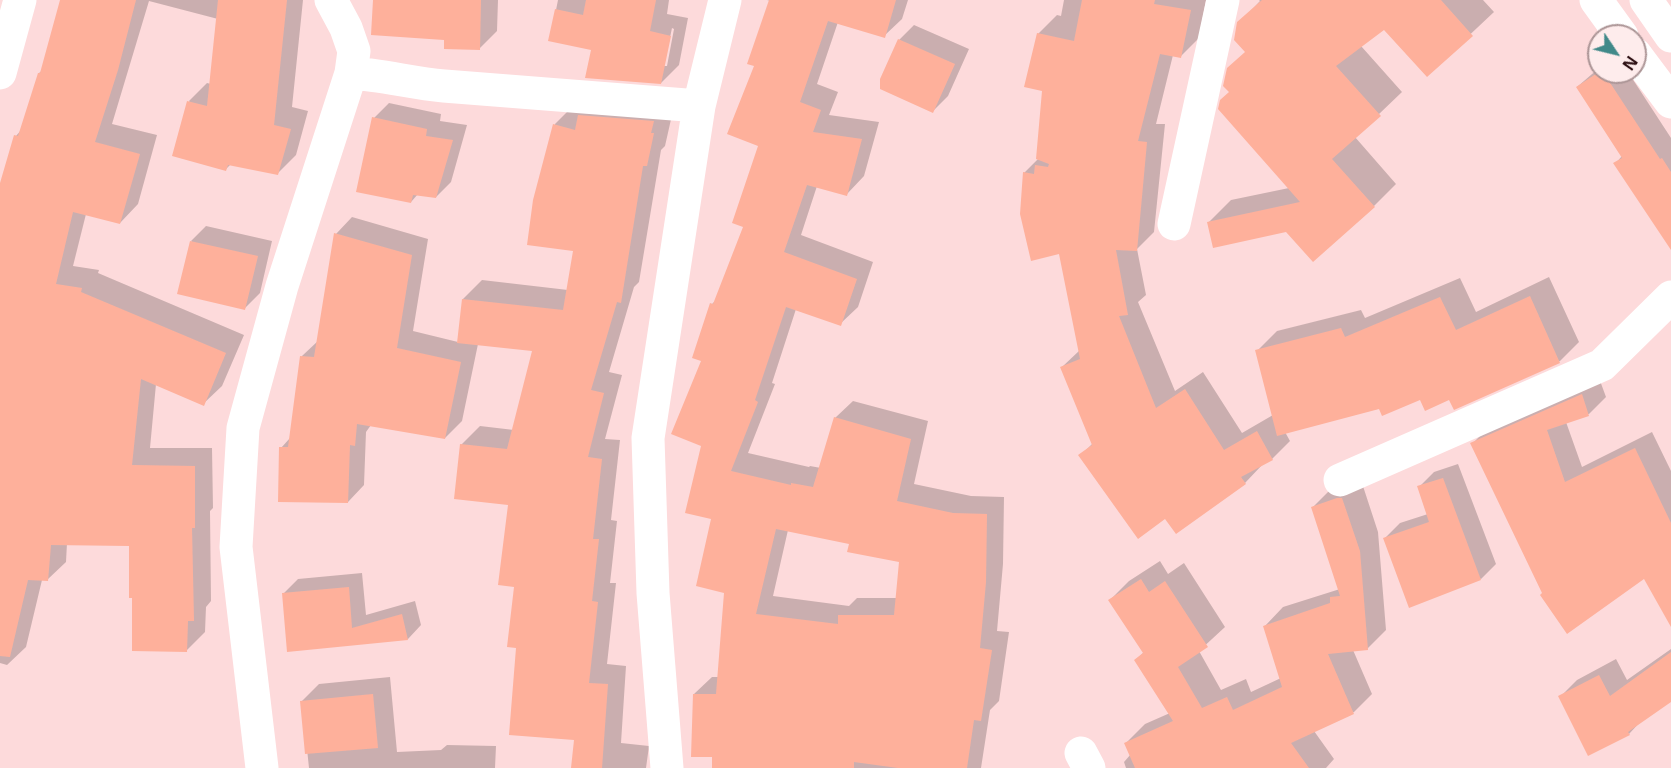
<!DOCTYPE html>
<style>
body{margin:0}
#map{position:relative;width:1671px;height:768px;overflow:hidden;background:#fddadb;font-family:"Open Sans",sans-serif}
canvas{display:block}
.north{position:absolute;left:1587px;top:24px;width:60px;height:60px;box-sizing:border-box;background:#feecec;border:2px solid #ac9596;border-radius:50%;rotate:125deg;font-size:16px;font-weight:700;line-height:24px;text-align:center;color:#301215}
.north::after{content:'';display:block;margin:auto;width:21px;height:27px;background:#418989;clip-path:polygon(50% 0,100% 100%,50% 72%,0 100%)}
</style>
<div id="map">
<canvas width="1671" height="768"></canvas>
<div class="north">N</div>
</div>
<script>
const ctx = document.querySelector('canvas').getContext('2d');
ctx.lineJoin = 'round';
function paint(path, color) { ctx.fillStyle = color; ctx.fill(path, 'evenodd'); }
function stroke(path, color, width, dash) { ctx.strokeStyle = color; ctx.lineWidth = width; ctx.lineCap = dash ? 'butt' : 'round'; ctx.setLineDash(dash || []); ctx.stroke(path); }
paint(new Path2D(`
 M62,0h241l-11,107 16,4 -12,44 -19,19 -46,-10 -5,5 -37,-68 18,-18 4,1 7,-65 -69,-18 -37,123 45,11 -19,69 -18,19 -34,-9 -13,52 26,4 -1,3 146,62 -22,51 -19,18 -47,-20 -6,64h62l1,60 -3,3 1,90 -5,6 -1,25 -18,18 -53,-54 -4,-52 -63,-1 -1,19 -19,18h-5l-16,67 -19,18 -7,-2v-466l16,-61 6,-7 17,-56 4,-3z
 M375,0h123l-1,31 -17,17 -35,-9z
 M558,0h111l-2,14 21,4 -9,47 -18,18 -68,-34 -43,-9zM672,28l2,1 -7,37h-3z
 M767,0h141l-6,19 -18,17 -46,-14 -21,62 21,8 -9,23 50,7 -15,54 -17,18 -30,-8 -16,49 72,27 -15,45 -18,17 -44,-15 -24,74 3,1 -27,69 61,14 1,-1 11,2 14,-50 18,-17 75,20 -14,63 57,12 33,1 -1,67 -6,67 12,1 -10,69 -9,9 -9,58h-267v-13l-20,-61 18,-17h7l7,-85 -23,-147 -1,-85 10,-56 5,-5 28,-73 15,-81 -4,-80 15,-64zM788,530l63,13 50,18 -4,37h-40l-8,8 -76,-10z
 M1064,0h142l-7,38 -18,18 -8,-1 -17,69h9l-11,108 -17,17 9,46 -8,7 37,89 28,-19 39,61 31,-18 -16,-64 20,-20 84,-21 4,8 95,-40 16,34 73,-35 30,65 -19,19 -105,47 -5,-10h-29l-136,34 5,9 -18,18 -9,5 -18,19 -79,34 -86,-61 13,-13 -31,-76 18,-17 -20,-98 -36,-79 15,-15 4,-68 -5,-56 19,-19 4,1z
 M1259,0h224l11,12 -67,63 -42,-47 -24,18 41,46 -47,45 41,47 -22,22 -87,24 -78,-8 22,-22 58,-12 -58,-96 15,-41 -7,-28 21,-22z
 M914,25l55,24 -21,47 -15,15 -34,-71z
 M1599,68v4h29l43,66v101l-56,-75 7,-8 -45,-69z
 M389,103l52,11 -1,7 27,4 -16,57 -15,15 -18,-3 -7,8 -37,-84z
 M573,106l99,9 -7,31 -4,4 -22,132 -5,5 -25,85 13,3 -17,64 15,1 -9,80 6,1 -7,62h6l-9,81 19,2 -5,77 28,3 -3,22h-74l4,-30 -59,-91 -1,-61 -6,-83 -49,-58 19,-19 34,4 20,-81 -56,-5 -16,77 -17,17 -74,-13 -5,7 -2,53 -16,17 -67,-54 9,-10 12,-82 17,-16 17,-106 16,-17 76,22 -15,92 45,11 5,-43 19,-19 86,10 7,-40 -40,-49 20,-77z
 M206,226l66,15 -12,52 -15,15 -54,-67z
 M1599,378l7,19 -17,17 -23,8 16,45 70,-35 19,39v153l-26,-47 -101,16 -72,-149 17,-17z
 M1458,464l38,100 -15,15 -96,-41 15,-15 28,-9 -9,-27 15,-15z
 M1361,480l17,52 8,98 -19,19 -14,1 19,44 -18,18 -40,19 20,28 -8,9h-200l-2,-6 7,-8 -5,-11 19,-19 25,-11 -34,-53 8,-8 -34,-52 19,-19 31,-20 8,13 16,-11 41,64 -26,24 22,39 25,-11 5,13 30,-14 -16,-52 18,-19 57,-18 -27,-82 19,-19z
 M362,573l4,42 49,-14 6,24 -13,14 -120,11 -4,-57 14,-14z
 M1671,649v51l-29,20 -13,14 -69,-37 17,-17 39,-21 11,21z
 M390,677l7,75 44,-2 6,-5 49,1 -1,22h-186l-7,-67 17,-17z`), '#0003');
paint(new Path2D(`
 M60,0h76l-18,70 -23,72 45,12 -20,70 -47,-12 -17,72 26,4 -1,4 145,61 -22,53 -63,-27 -9,86 63,1v62h-3l2,93h-6l-1,31 -55,-1v-53h-3v-52l-78,-1 -3,36 -20,-1 -18,77 -10,-1v-473l14,-48 4,1 20,-63h2z
 M218,0h69l-13,125 17,4 -13,46 -50,-10 -2,6 -54,-15 15,-55 20,5z
 M373,0h108l-1,50 -36,-1v-9l-73,-5z
 M586,0h70l-6,31 21,5 -10,48 -76,-6 6,-28 -43,-9 7,-32 28,6z
 M769,0h127l-11,38 -57,-17 -28,81 21,8 -8,22 49,7 -15,57 -40,-11 -23,67 73,27 -16,47 -55,-19 -31,93 3,2 -27,69 60,14v-2l22,4 21,-70 77,22 -14,62 56,12 34,1 -1,68 -6,66 12,2 -11,71 -7,-1 -7,48h-69l-44,-6v6h-142v-11h-21l2,-63h23l8,-101 -28,-7 15,-67 -26,-6 16,-67 -30,-12 30,-73 -9,-3 18,-55 3,1 30,-77 -11,-4 26,-77 -31,-12 27,-68 -7,-2zM776,529l73,15 -2,8 52,10 -5,53h-56v9l-82,-10z
 M1082,0h73l-1,4 37,6 -10,48 -21,-4 -22,87 9,1 -10,109 -21,-1 12,65 -9,1 37,92 29,-19 39,61 33,-19 16,29 -32,17 5,7 -70,50 -11,-15 -27,20 -60,-84 14,-10 -32,-78 20,-8 -21,-105 -28,7 -11,-47 3,-42 11,2 1,-9 13,2 1,-3 -13,-5 6,-68 -18,-4 13,-54 37,8z
 M1262,0h179l32,36 -46,41 -43,-47 -48,36 45,50 -49,43 43,48 -62,55 -27,-30 -73,16 -6,-26 93,-20 -82,-93 2,-9 9,-8 -6,-6 4,-18 18,-16 -11,-12 3,-18z
 M898,39l57,25 -22,49 -53,-24v-10z
 M1599,72h4l57,87 2,-1 9,14v78l-58,-87 9,-5 -46,-71z
 M578,115l76,6 -3,12h3l-7,33h-4l-22,137 -4,-1 -26,88 13,3 -16,64 14,2 -9,80h6l-7,62 6,1 -9,81 19,1 -6,84h-31l3,-28 -65,-5 7,-87 -9,-1 7,-60 -16,-2 10,-80 -54,-6 6,-55 47,5 25,-98 -75,-8 5,-44 101,11 10,-59 -46,-6 6,-45 20,-76 22,6z
 M372,117l55,12 -1,7 27,4 -17,58 -23,-3 -2,8 -55,-11z
 M334,233l78,22 -15,93 64,14 -16,77 -88,-15 -2,22 -5,-1 -2,58 -70,-1 1,-55h9l12,-91 14,1z
 M190,241l68,15 -13,54 -68,-16z
 M1530,296l30,67 -106,47 -5,-10 -24,11 -5,-11 -38,16 -3,-7 -102,27 -22,-86 86,-22 4,9 95,-40 16,33z
 M1582,394l7,22 -42,14 18,52 70,-34 36,75v104l-27,-48 -77,55 -27,-39 2,-2 -72,-150z
 M1443,478l38,102 -72,28 -26,-70 46,-16 -12,-36z
 M1337,498h5l18,53 8,99 -40,4 26,60 -63,29 18,25h-174l-11,-25 49,-22 -39,-61 9,-7 -35,-53 33,-21 8,13 16,-11 43,66 -30,20 24,41 25,-11 6,13 49,-23 -19,-61 67,-23v-6l10,-1 -29,-89z
 M349,587l3,41 50,-14 6,26 -121,12 -5,-59z
 M1671,652v50l-43,30 2,3 -42,21 -30,-60 41,-21 11,21z
 M373,694l5,54 -73,6 -5,-53z`), '#feb09b');
stroke(new Path2D(`
 M331,0l15,28 8,23 -3,22c31,2 61,10 93,13l255,20
 M0,73l20,-73
 M1174,224l49,-224
 M1340,480l262,-115 69,-68
 M1081,753l8,15
 M262,768l-26,-221 7,-119 39,-142 69,-213
 M667,768l-14,-175 -5,-155 51,-332 26,-106`), '#fff', 33);
stroke(new Path2D(`
 M1596,0l26,36
 M1646,0l25,36
 M1635,54l36,48`), '#fff', 33);
</script>
